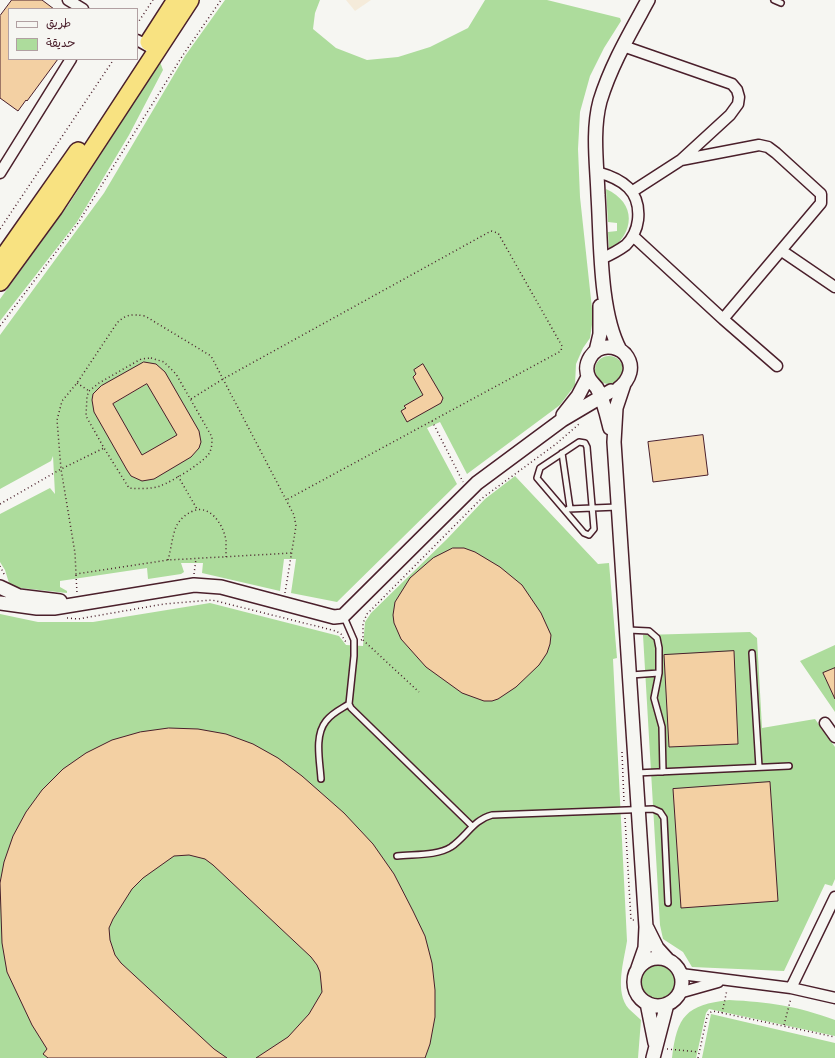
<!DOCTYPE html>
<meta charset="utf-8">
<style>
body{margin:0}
#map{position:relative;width:835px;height:1058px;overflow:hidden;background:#f6f6f2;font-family:"Gochi Hand","Playpen Sans Arabic",sans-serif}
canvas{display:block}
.legend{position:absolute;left:8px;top:8px;width:130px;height:52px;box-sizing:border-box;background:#f6f6f2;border:1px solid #b1a0a2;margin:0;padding:5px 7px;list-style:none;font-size:12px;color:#4a1f2b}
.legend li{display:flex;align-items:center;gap:8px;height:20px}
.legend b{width:20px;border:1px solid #b1a0a2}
</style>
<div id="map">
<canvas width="835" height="1058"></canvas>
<ul class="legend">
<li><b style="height:5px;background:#f6f6f2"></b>طريق</li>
<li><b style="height:11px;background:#addc9c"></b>حديقة</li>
</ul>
</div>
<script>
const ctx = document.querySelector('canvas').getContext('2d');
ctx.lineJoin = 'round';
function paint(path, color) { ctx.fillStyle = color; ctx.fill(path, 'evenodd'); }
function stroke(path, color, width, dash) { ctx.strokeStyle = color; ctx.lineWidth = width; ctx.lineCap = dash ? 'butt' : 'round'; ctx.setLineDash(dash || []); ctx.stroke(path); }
paint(new Path2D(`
 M346,0h25l-16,11z`), '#f5ebda');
paint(new Path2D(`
 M225,0h95l-5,13 -2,16 23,19 31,12 31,-3 32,-10 38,-19 17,-28h62l73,18 1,3 -17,27 -14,28 -10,36 -2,37 2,48 13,121 -3,20 -7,10 -7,16 -1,21 -15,20 -93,69 -27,-52 -13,6 30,56 -120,118 -46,-9 5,-34h-12l-4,32 -78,-18 1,-10h-22l3,9 -3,2 -33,5 -1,-11 -87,13v6l7,4v2l-55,-6 -3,-4 -4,-13 -5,-8v-48l50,-26 5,6 -2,-38 -2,5 -51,28v-154l104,-142 81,-137z
 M160,62l3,8 -34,65 -52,87 -77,99v-22l69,-95z
 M606,189c31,14 29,44 3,62l-1,-19 9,-1v-8l-9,-1z
 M595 370a14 14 0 1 1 28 0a14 14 0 1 1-28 0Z
 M515,476l83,88 11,-1 8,95 -4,1 14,282c-3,20 -13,51 2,68 4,4 8,7 12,11l-3,38h-638v-444l38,8h55l117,-19 129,33 7,9 17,1 2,-24 6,-9 76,-74 38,-40z
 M750,632l7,6 5,90 53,-9 20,28v132l-3,7 -7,-2 -41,87 -92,-4 -9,-15 -20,-13 -3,-14 -17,-290z
 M835,645v67l-35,-51z
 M639 981a18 18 0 1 1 36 0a18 18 0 1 1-36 0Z
 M729,1000c40,2 68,6 106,20v16l-126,-27 -3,4 -10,45h-24c5,-42 14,-53 57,-58z
 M711,1014l124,29v15h-133z`), '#addc9c');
const building = new Path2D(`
 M12,0h30l12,9h-45v50h49l-31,42 -1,-1 -8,11 -18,-13v-82z
 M144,362l12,2 9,8 34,59 2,11 -2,6 -8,9 -37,22 -12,2 -11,-5 -4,-6 -33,-58 -2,-12 1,-6 8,-8zM147,384l30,51 -35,20 -29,-51z
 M423,364l20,34 -2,5 -34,19 -6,-11 5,-3 -2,-2 19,-11 -10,-18 3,-3 -2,-4z
 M703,435l5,40 -55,7 -5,-40z
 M453,548h11l11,4 25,15 22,18 19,28 10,22 -1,9 -3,9 -8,12 -23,22 -18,12 -6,2h-8l-22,-8 -36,-26 -25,-28 -7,-16 -1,-8 2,-13 15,-24 23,-20z
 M734,651l4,93 -69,3 -5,-92z
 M835,668v31l-12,-26z
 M169,728l29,1 28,5 27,10 25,14 24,18 42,37 29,31 21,30 19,37 12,25 7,27 3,27v27l-5,27 -5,14h-169l32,-21 21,-23 13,-22 -2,-20 -3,-7 -6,-8 -98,-92 -8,-6 -16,-4 -15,1 -31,22 -11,11 -19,30 -4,9 1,12 5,15 6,8 93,86 13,9h-179l-5,-4 4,-5 -15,-24 -25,-53 -5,-29 -2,-60 4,-21 9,-26 13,-24 16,-22 21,-21 23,-16 26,-13 28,-8z
 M770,782l8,119 -97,7 -8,-119z`);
paint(building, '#f3d0a3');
stroke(building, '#4a1f2b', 1);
const service = new Path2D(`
 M774,0l7,3
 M579,442l6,1 2,4 7,82 -5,6 -5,-2 -47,-55 3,-10z
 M562,453l8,55
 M568,509l50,-2
 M344,617l10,23v16l-5,48 2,4 121,118
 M628,630l21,1 8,7 2,10v25l-5,25 8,29 1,45
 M752,653l7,114
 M631,675l28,-2
 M636,773l153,-7
 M321,779c-1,-18 -7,-43 5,-58 6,-8 15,-12 23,-17
 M397,856c16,-2 40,0 54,-9 16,-11 22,-27 41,-32l161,-6 7,3 4,6 4,85`);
const minor = new Path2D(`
 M68,0l15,9
 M137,40l16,9
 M623,46l109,38 5,6 2,7 -1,7 -8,11 -49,45 -48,31
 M681,160l78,-15 9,2 8,6 45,41v9l-98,116
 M597,172c26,7 44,19 41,48 -1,9 -6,19 -12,25 -8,6 -16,10 -25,14
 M0,173l71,-114
 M633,236l90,83 54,47
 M782,251l53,36
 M825,723l10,14
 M681,974l110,14 44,10
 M791,988l44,-91
 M679,993l39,-11`);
const tertiary = new Path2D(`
 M620,350c-21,-39 -19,-110 -22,-155 -1,-30 -6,-64 2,-94 11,-36 30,-68 48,-101
 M596,351l4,-17v-28
 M624,384l-8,24 -2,34 32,485 -1,21 -7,20
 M563,415l15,-19 10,-19
 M610,428c-3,-12 -6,-26 -12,-38 -2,-5 -7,-7 -9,-12 -7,-14 4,-31 19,-31 7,0 13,3 17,7 10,12 5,26 -7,35
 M0,587l19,9 41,5
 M0,603l37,5h17l140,-23 27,2 113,30 9,-1 134,-133 85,-63 49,-29
 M647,928l10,20 10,11
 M634 982a24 24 0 1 1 48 0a24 24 0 1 1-48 0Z
 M647,1003l8,40
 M653,1058l14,-54`);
const trunk = new Path2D(`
 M149,42l27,-42
 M0,262l78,-111
 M0,282l54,-74 136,-208`);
stroke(service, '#4a1f2b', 8);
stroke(minor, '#4a1f2b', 13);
stroke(tertiary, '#4a1f2b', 16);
stroke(trunk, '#4a1f2b', 20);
stroke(new Path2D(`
 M137,24l16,-24
 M0,229l114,-170
 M0,326l78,-103 105,-168 38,-55
 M151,358l13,4 12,12 36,63c0,6 0,13 -4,18 -9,10 -35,26 -48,31 -9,3 -21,3 -31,2l-25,-40 -18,-32 1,-20 2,-5 10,-8 42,-24z
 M77,383l12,8
 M191,399l32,-20 268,-148 7,2 64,113 -1,5 -275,149
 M432,421l31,61
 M178,476l19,33
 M0,504l61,-35 43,-21
 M168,560c3,-10 4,-23 8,-33 3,-7 9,-12 15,-15 18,-10 33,13 35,29 0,5 0,10 0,16
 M0,566l5,10
 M194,574l2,-15
 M76,575l1,18
 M285,593l11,-67 -2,-11 -83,-159 -66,-40c-13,-2 -19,-2 -28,7l-40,60 -15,18 -5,19 4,49 14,84 1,21 92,-14 124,-7
 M67,618l11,1 86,-15 48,-4 124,31 5,3 4,7h2
 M361,640l2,-1v-16l4,-9 114,-115 75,-55 23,-20
 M363,640l56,52
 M622,752l2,50
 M625,818l6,102h4
 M722,1013l5,-23
 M784,1025l7,-27
 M667,1049l32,3
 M698,1058l9,-41 2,-4 4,-2 122,26`), '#4a1f2b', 1.5, [1, 3]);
stroke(service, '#f6f6f2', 5);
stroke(minor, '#f6f6f2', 10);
stroke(tertiary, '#f6f6f2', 13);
stroke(trunk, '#f8e281', 17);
</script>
